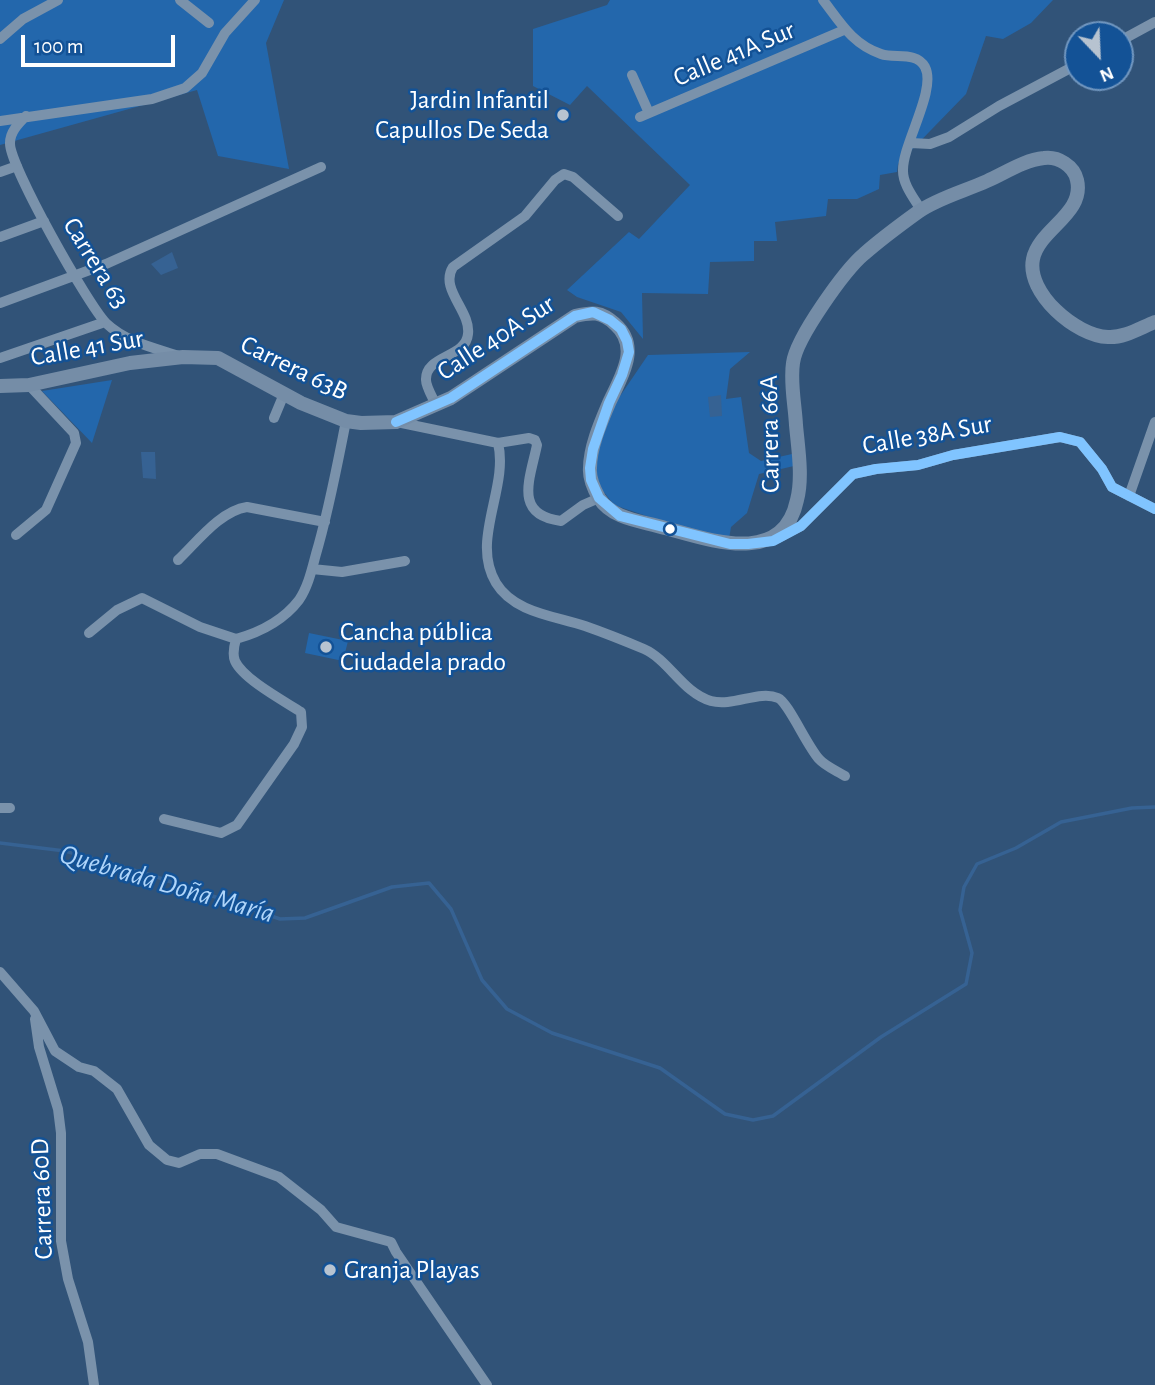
<!DOCTYPE html>
<meta charset="utf-8">
<style>
body{margin:0}
#map{position:relative;width:1155px;height:1385px;overflow:hidden;background:#315378;font-family:"Alegreya Sans",sans-serif}
canvas{display:block}
.north{position:absolute;left:1064px;top:21px;width:70px;height:70px;box-sizing:border-box;background:#135296;border:2px solid #7197c0;border-radius:50%;rotate:157deg;font-size:19px;font-weight:700;line-height:28px;text-align:center;color:#fff}
.north::after{content:'';display:block;margin:auto;width:24px;height:32px;background:#b7c3d0;clip-path:polygon(50% 0,100% 100%,50% 72%,0 100%)}
.scale{position:absolute;left:21px;top:35px;width:154px;height:32px;box-sizing:border-box;border:4px solid #fff;border-top:0;padding-left:9px;font-size:21px;line-height:24px;white-space:nowrap;color:#fff;-webkit-text-stroke:5px #135296;paint-order:stroke}
</style>
<div id="map">
<canvas width="1155" height="1385"></canvas>
<div class="north">N</div>
<div class="scale">100 m</div>
</div>
<script>
const ctx = document.querySelector('canvas').getContext('2d');
ctx.lineJoin = 'round';
function paint(path, color) { ctx.fillStyle = color; ctx.fill(path, 'evenodd'); }
function stroke(path, color, width, dash) { ctx.strokeStyle = color; ctx.lineWidth = width; ctx.lineCap = dash ? 'butt' : 'round'; ctx.setLineDash(dash || []); ctx.stroke(path); }
function label(font, color, halo, rows, align = 'center') {
  ctx.font = font + ' "Alegreya Sans",sans-serif'; ctx.lineWidth = 5; ctx.setLineDash([]); ctx.textBaseline = 'middle'; ctx.strokeStyle = halo; ctx.fillStyle = color; for (const [text, x, y, turn = 0] of rows) {
    ctx.save(); ctx.translate(x, y); ctx.rotate((+turn || 0) * Math.PI / 180); ctx.textAlign = isNaN(turn) ? turn : align; if (halo) ctx.strokeText(text, 0, 0); ctx.fillText(text, 0, 0); ctx.restore();
  }
}
paint(new Path2D(`
 M0,0h284l-18,43 23,126 -71,-13 -21,-66 -197,55z
 M610,0h443l-22,23 -28,16 -17,-3 -20,58 -68,70 -1,8 -17,3 -1,14 -22,10h-29l-2,17 -51,6 2,19h-23v20l-44,1 -2,32 -66,-1 1,46 -22,-27 -44,-15 -10,-7 62,-58 10,7 51,-54 -103,-99 -17,19 -37,-19v-57l74,-24z
 M750,352l-20,17 -4,30 15,-2 8,56 12,8 31,-7 2,12 -35,8 -12,39 -16,14 -2,12 -62,-16 -53,-18 -18,-23 1,-36 19,-44 32,-47z
 M112,380l-20,63 -50,-52z
 M309,633l39,8 -5,20 -38,-8z`), '#2367ac');
paint(new Path2D(`
 M172,252l6,16 -17,7 -10,-11z
 M721,395l1,21 -12,1 -2,-20z
 M141,452h14l1,27 -13,-1z`), '#366293');
stroke(new Path2D(`
 M0,843l65,8 83,23 132,45 25,-1 87,-31 37,-4 22,26 31,71 25,29 45,24 108,35 65,46 28,6 20,-4 108,-79 85,-53 6,-31 -12,-43 4,-23 13,-23 39,-16 45,-26 71,-14 23,-1`), '#366293', 3.5);
stroke(new Path2D(`
 M180,0l29,23
 M823,0c17,22 29,44 58,54 14,5 35,-3 44,13 12,23 -23,78 -22,104 0,14 11,27 18,39
 M0,39l23,-20 35,-19
 M1120,41l35,-19
 M632,75l17,38
 M26,116c-8,8 -16,16 -16,27 -1,22 78,162 96,180 20,19 48,25 73,33
 M640,117l204,-87
 M0,121l152,-22 33,-11 17,-15 23,-40 30,-33
 M911,143l19,1 19,-7 50,-31 79,-42
 M0,172l17,-6
 M0,237l44,-16
 M0,303l106,-39 215,-97
 M0,358l105,-36
 M436,405c-3,-7 -10,-18 -10,-25 -1,-25 40,-22 42,-46 3,-23 -29,-45 -15,-67l72,-51 30,-36 9,-6 9,3 45,39
 M274,418l10,-24
 M397,422l101,21 31,-5 6,2 2,5c-7,34 -24,70 24,76l22,-16 16,-7
 M498,443c11,45 -28,97 -2,140 18,30 60,33 89,43 20,7 40,15 59,23 25,11 39,44 67,52 22,6 48,-11 67,-3 10,4 29,48 41,61 6,7 18,12 26,17
 M1129,496l26,-74
 M16,535l30,-25 30,-67 -2,-10 -45,-48
 M778,538l23,-12 52,-52 23,-5 42,-4 35,-10 107,-18 20,5 22,27 10,18 43,22
 M178,560c19,-18 42,-49 69,-53l78,15
 M312,569l30,3 63,-11
 M89,633l28,-23 25,-12 58,29 36,12
 M236,639c25,-7 47,-18 63,-39 9,-13 13,-31 17,-46 13,-44 21,-88 30,-133
 M0,808h10
 M164,819l57,14 16,-8 57,-81 8,-17 -1,-15c-17,-11 -58,-33 -66,-51 -3,-7 -1,-15 1,-22
 M0,972l34,39 21,40 24,16 15,4 23,18 32,56 18,15 12,3 21,-9h17l62,23 42,33 15,17 55,15 5,10 91,133
 M35,1019l4,28 19,62 3,24v108l7,38 20,63 6,43`), '#7a92ab', 10);
stroke(new Path2D(`
 M0,386l29,-1 101,-22 53,-6 35,1 83,45 45,18 15,2 35,-1 55,-24 124,-82c17,-4 26,-5 40,8 26,23 6,53 -6,79 -8,19 -19,44 -19,65 -1,10 4,21 9,30 14,22 44,23 66,30 45,12 118,39 132,-28 6,-23 1,-52 -1,-75 -1,-20 -6,-42 -3,-62 3,-25 52,-93 71,-109 17,-15 36,-29 54,-42 20,-14 47,-21 69,-31 18,-8 37,-21 57,-23 14,-2 30,8 33,22 8,34 -38,49 -44,79 -7,34 43,77 75,78 16,1 32,-9 47,-15`), '#758da7', 14);
stroke(new Path2D(`
 M396,422l55,-24 124,-82 18,-4 17,8 11,9 6,12 2,11 -7,23 -13,28 -16,46 -3,19 1,12 8,18 21,18 110,28h18l25,-3 28,-15 52,-52 23,-5 42,-4 35,-10 107,-18 20,5 22,27 10,18 43,22`), '#80c4ff', 10);
for (const [x, y, r, color] of [
 [563,115,7,"#b7c3d0"],
 [670,529,6,"#fff"],
 [326,647,7,"#b7c3d0"],
 [330,1270,7,"#b7c3d0"]
]) { const dot = new Path2D(); dot.arc(x, y, r, 0, 2 * Math.PI); ctx.fillStyle = color; ctx.fill(dot); stroke(dot, '#135296', 2.5); }
label('26px', '#fff', '#135296', [
 ["Calle 41A Sur",734,54,-23],
 ["Carrera 63",96,263,58],
 ["Calle 40A Sur",496,338,-33],
 ["Calle 41 Sur",87,348,-10],
 ["Carrera 63B",294,368,26],
 ["Carrera 66A",770,434,-91],
 ["Calle 38A Sur",927,435,-10],
 ["Carrera 60D",42,1199,-92]
]);
label('26px', '#fff', '#135296', [
 ["Jardin Infantil",549,100,"right"],
 ["Capullos De Seda",549,130,"right"],
 ["Cancha pública",340,632],
 ["Ciudadela prado",340,662],
 ["Granja Playas",344,1270]
], 'left');
label('italic 28px', '#afd5fa', '#135296', [
 ["Quebrada Doña María",167,884,16]
]);
</script>
